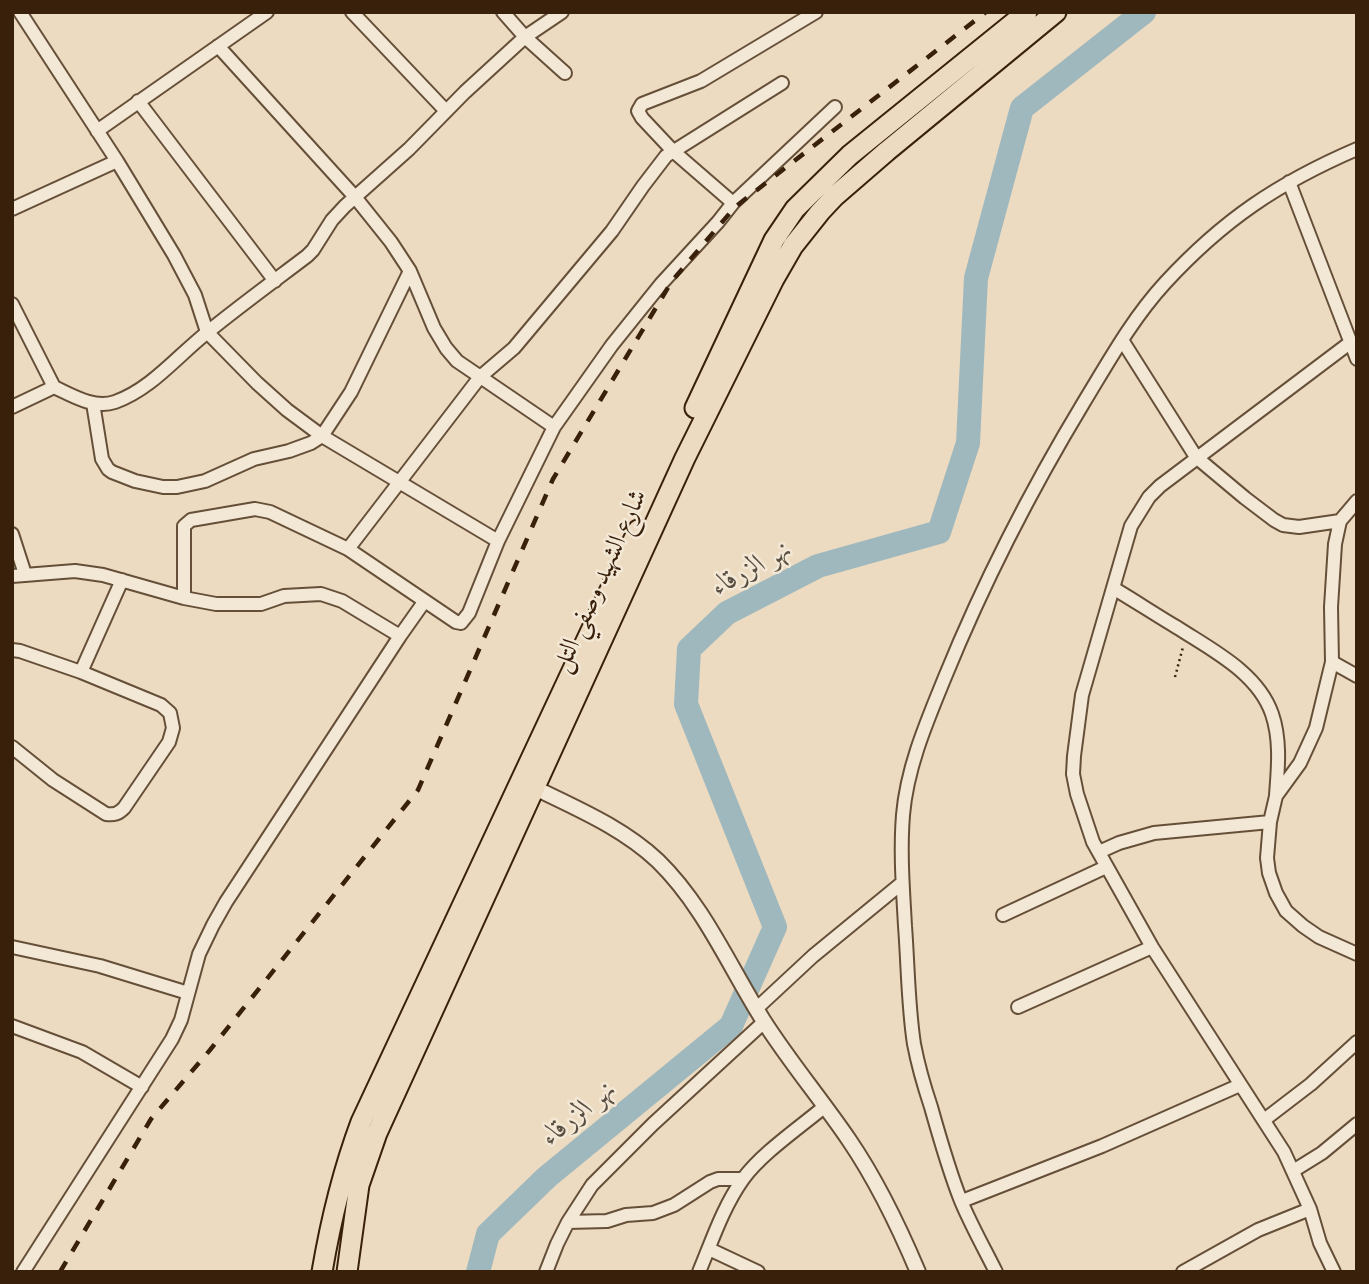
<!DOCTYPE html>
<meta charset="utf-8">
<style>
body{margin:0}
#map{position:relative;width:1369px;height:1284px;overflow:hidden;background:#ecdbc0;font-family:"EB Garamond",serif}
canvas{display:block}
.frame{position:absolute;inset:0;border:14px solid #39200b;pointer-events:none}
</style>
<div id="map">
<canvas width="1369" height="1284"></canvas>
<div class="frame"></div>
</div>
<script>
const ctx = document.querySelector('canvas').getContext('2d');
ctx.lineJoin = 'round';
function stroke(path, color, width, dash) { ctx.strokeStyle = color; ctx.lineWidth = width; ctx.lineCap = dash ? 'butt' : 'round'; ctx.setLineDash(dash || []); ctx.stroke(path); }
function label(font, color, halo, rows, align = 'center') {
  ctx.font = font + ' "EB Garamond",Amiri,serif'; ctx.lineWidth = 5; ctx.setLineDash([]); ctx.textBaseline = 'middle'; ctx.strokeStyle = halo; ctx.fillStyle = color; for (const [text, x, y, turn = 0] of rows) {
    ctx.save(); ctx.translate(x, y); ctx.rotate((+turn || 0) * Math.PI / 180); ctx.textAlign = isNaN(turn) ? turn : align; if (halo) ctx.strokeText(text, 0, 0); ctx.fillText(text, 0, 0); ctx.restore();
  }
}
stroke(new Path2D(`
 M478,1272l10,-38 59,-57 184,-151 44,-99 -89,-223 3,-55 38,-36 91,-47 121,-34 29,-89 8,-165 46,-170 122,-96`), '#9fb8be', 24);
const minor = new Path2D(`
 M20,12l97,149 57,94 21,40 12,37 50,51 30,27 35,26 176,105
 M352,12l94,99
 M503,12l22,25 40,36
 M218,46l137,151 36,45 19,29 24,57 12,20 11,13 97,66
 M138,101l137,180
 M97,131l170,-119
 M1289,182l68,177
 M733,203l102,-96
 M12,209l105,-48
 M12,304l42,83
 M1122,340l74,117 49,41 29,22 9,5 16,2 41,-6
 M93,403l9,56 6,10 4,3 23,9 28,6h14l28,-6 49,-22 35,-8 22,-8 11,-7 29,-44 59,-121
 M12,407l42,-20c19,9 40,22 61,15 37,-13 64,-48 94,-71 32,-26 65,-50 98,-75l6,-6 19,-30 13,-14 64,-57 56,-57 60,-55 37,-25
 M1357,501l-17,20 -5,23 -4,63 1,55 -16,66 -16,35 -24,33 -6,26 -3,36 2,15 7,20 10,18 17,15 16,11 38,17
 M12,534l13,40
 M348,549l132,-172 34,-29 98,-117 31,-45 23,-30 116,-73
 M12,576l63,-5 28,4 81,23 32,6h45l23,-8 37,-2 21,7 58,35
 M1113,588c22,13 43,27 65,40 34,22 80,45 94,86 9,26 6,55 4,81
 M184,598v-72l7,-6 64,-11 15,3 78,37 108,73 5,1 8,-10 29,-72 56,-114 58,-82 49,-61 57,-62 15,-19 -60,-52 -31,-33 -4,-7 4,-7 59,-23 115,-69
 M12,650l8,1 61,21 80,33 9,8 3,15 -4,14 -45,66c-6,6 -10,7 -18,6l-53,-34 -41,-33
 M1332,662l25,14
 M81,672l41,-92
 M1099,852l20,-9 35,-10 116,-11
 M1003,915l103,-48
 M12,947l88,19 88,27
 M1018,1007l134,-60
 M756,1009l57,-53 89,-73
 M12,1026l70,26 60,35
 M1264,1120l47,-36 46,-42
 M1293,1171l29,-18 35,-29
 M962,1201l140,-55 138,-61
 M568,1222l39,-1 19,-6 27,-2 21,-8 36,-23 8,-3h25
 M709,1249l49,23
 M23,1272l149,-233 9,-19 18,-66 14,-29 13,-23 174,-266 24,-34
 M546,1272l11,-28 11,-22 24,-37 61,-61 111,-102
 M699,1272c13,-31 24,-65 44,-93 19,-26 56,-51 81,-72
 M996,1272c-12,-24 -25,-47 -35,-71 -12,-30 -21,-62 -30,-94 -7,-21 -13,-42 -17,-63 -6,-39 -6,-79 -9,-118 -2,-37 -5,-74 -2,-111 4,-48 24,-94 42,-138 40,-98 84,-184 139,-275 25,-41 48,-83 81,-119 58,-63 113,-100 192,-134
 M1183,1272l75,-42 52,-21
 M1334,1272l-14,-29 -10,-34 -26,-57 -132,-205 -59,-105 -16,-48 -4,-20 1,-18 8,-61 49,-169 18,-29 11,-11 191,-144`);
const tertiary = new Path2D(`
 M535,788c43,21 88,40 123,73 46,45 71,105 105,159 26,41 58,79 86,120 28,41 50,87 69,132`);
const primary = new Path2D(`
 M695,408l79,-168 21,-31 55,-54 177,-143
 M322,1272c9,-53 20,-99 39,-150l277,-592
 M347,1272l12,-87 18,-52 308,-675 89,-179 19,-33 27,-34 15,-16 52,-45 169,-139`);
stroke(minor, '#664f38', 16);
stroke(tertiary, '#664f38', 18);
stroke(primary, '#39200b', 23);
stroke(new Path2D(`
 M1175,677l8,-30`), '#39200b', 2.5, [2, 3.5]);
stroke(minor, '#f3e8d6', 12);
stroke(tertiary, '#f3e8d6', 14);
stroke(primary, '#ecdbc0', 19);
stroke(new Path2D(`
 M60,1272l91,-153 59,-69 208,-260 135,-311 119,-198 63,-74 251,-195`), '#39200b', 4.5, [12, 12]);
label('26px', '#39200b', '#f3e8d6', [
 ["شارع الشهيد وصفي التل",600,581,-66]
]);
label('italic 28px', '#584e41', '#f3e8d6', [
 ["نهر الزرقاء",752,568,-29],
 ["نهر الزرقاء",579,1113,-39]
]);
</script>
